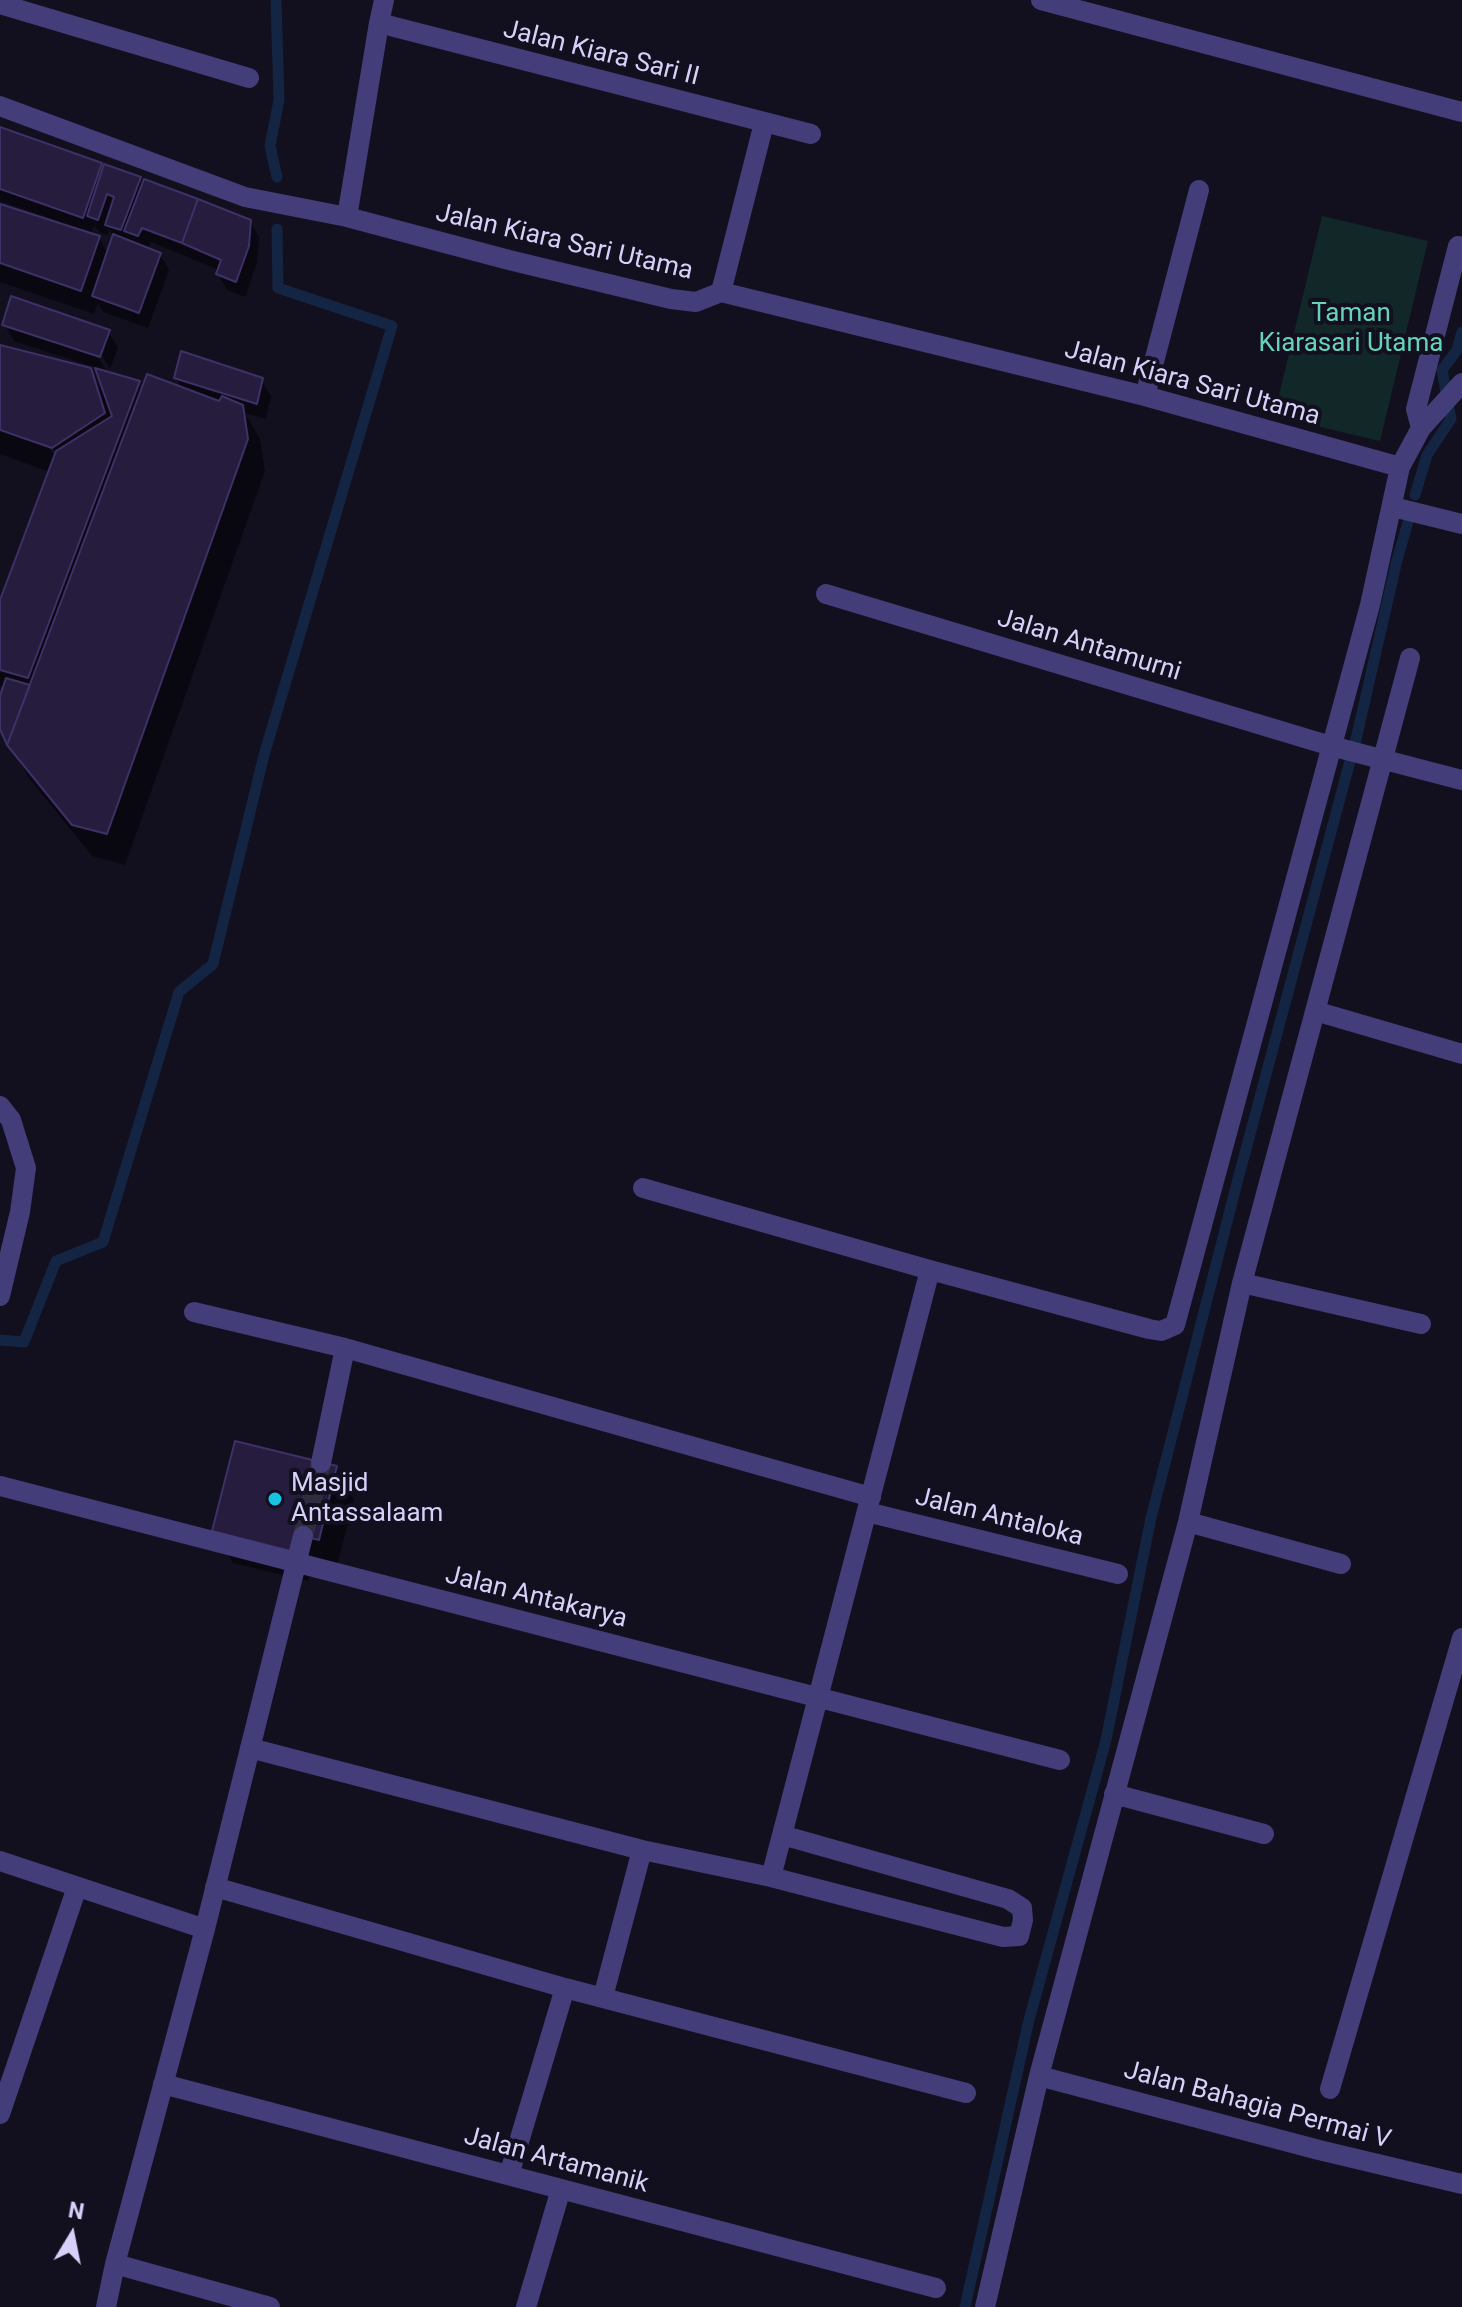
<!DOCTYPE html>
<style>
body{margin:0}
#map{position:relative;width:1462px;height:2307px;overflow:hidden;background:#120f1f;font-family:Roboto,sans-serif}
canvas{display:block}
.north{position:absolute;left:32px;top:2195px;width:80px;height:80px;-webkit-text-stroke:6px #120f1f;paint-order:stroke;rotate:10deg;font-size:22px;font-weight:700;line-height:32px;text-align:center;color:#d7d1fa}
.north::after{content:'';display:block;margin:auto;width:28px;height:36px;background:#d7d1fa;clip-path:polygon(50% 0,100% 100%,50% 72%,0 100%)}
</style>
<div id="map">
<canvas width="1462" height="2307"></canvas>
<div class="north">N</div>
</div>
<script>
const ctx = document.querySelector('canvas').getContext('2d');
ctx.lineJoin = 'round';
function paint(path, color) { ctx.fillStyle = color; ctx.fill(path, 'evenodd'); }
function stroke(path, color, width, dash) { ctx.strokeStyle = color; ctx.lineWidth = width; ctx.lineCap = dash ? 'butt' : 'round'; ctx.setLineDash(dash || []); ctx.stroke(path); }
function label(font, color, halo, rows, align = 'center') {
  ctx.font = font + ' Roboto,sans-serif'; ctx.lineWidth = 8; ctx.setLineDash([]); ctx.textBaseline = 'middle'; ctx.strokeStyle = halo; ctx.fillStyle = color; for (const [text, x, y, turn = 0] of rows) {
    ctx.save(); ctx.translate(x, y); ctx.rotate((+turn || 0) * Math.PI / 180); ctx.textAlign = isNaN(turn) ? turn : align; if (halo) ctx.strokeText(text, 0, 0); ctx.fillText(text, 0, 0); ctx.restore();
  }
}
paint(new Path2D(`
 M1322,216l106,25 -48,200 -106,-25z`), '#122828');
paint(new Path2D(`
 M0,129l100,35 4,7 35,8 4,7 107,35 9,16 -2,26 -12,34 -18,-7 -9,-16 1,-4 -68,-28 -3,8 12,4 9,16 -21,58 -45,-16 -5,-9 -4,11 -94,-32v-76l56,18 2,-3 -58,-20zM94,225l5,7 8,3 2,-6 5,8 -6,17 -9,-16 -8,-3z
 M5,325l104,7 9,16 -8,21 -13,-22 -3,2 14,25 30,9 5,8 40,-1 -7,-12 85,2 10,16 -5,23 -21,-6 15,26 5,32 -140,394 -33,-9 -64,-79 -28,-53v-22l5,-14 -5,-2v-80l50,-134 -50,-18v-107l89,22 16,28 2,-1 -8,-24 1,-3 -86,-28zM48,439l9,14v8l-12,-20z
 M336,1468l18,32 -18,70 -23,-6 -5,17 -75,-18 -19,-32z`), '#0007');
stroke(new Path2D(`
 M276,0l3,100 -9,46 7,31
 M1415,495l12,-40 24,-36 -9,-49 15,-20 5,-18
 M0,1340l24,2 32,-81 47,-19 76,-250 34,-28 51,-209 128,-429 -114,-38 -1,-59
 M965,2307l64,-287 77,-280 45,-222 87,-339 119,-444 40,-175 11,-38`), '#132543', 11);
const building = new Path2D(`
 M0,127l102,36 -19,55 -83,-29z
 M104,164l37,13 -20,53 -16,-5 9,-28 -7,-3 -9,26 -11,-4z
 M144,179l54,20 -16,44 -40,-15 -4,8 -14,-5z
 M198,199l53,21 -2,26 -13,36 -20,-8 5,-14 -39,-17z
 M0,204l100,32 -19,55 -81,-28z
 M113,234l48,19 -22,60 -47,-17z
 M11,296l99,34 -10,27 -98,-32z
 M0,345l91,23 14,45 -53,35 -52,-18z
 M181,351l82,27 -6,26 -83,-26z
 M95,368l45,13 -112,297 -28,-8v-70l56,-149 56,-35z
 M147,374l72,27 3,-5 21,9 5,34 -141,395 -35,-9 -65,-80z
 M6,678l24,7 -23,60 -7,-16v-33z
 M235,1441l102,25 -18,74 -24,-6 -4,17 -79,-20z`);
paint(building, '#251c3e');
stroke(building, '#3e3167', 2);
stroke(new Path2D(`
 M303,1536l18,-73`), '#302c40', 20, [20, 10]);
stroke(new Path2D(`
 M1041,0l421,112
 M0,4l249,74
 M379,23l432,111
 M0,106l245,91 102,20 162,43 162,39 25,3 25,-10 424,104 255,71
 M347,217l32,-194 5,-23
 M721,292l43,-169
 M1145,396l54,-206
 M1421,428l-5,-19 42,-163
 M1393,507l69,17
 M826,594l505,152 131,34
 M1315,1011l147,43
 M0,1106l11,14 15,48 -6,44 -20,84
 M643,1188l287,82 219,59 12,2 14,-6 195,-720 30,-138 21,-39 41,-45
 M1242,1283l179,41
 M194,1312l151,36 526,149
 M321,1463l24,-115
 M0,1486l1060,274
 M867,1512l251,62
 M1188,1522l153,42
 M250,1748l392,102 129,27 232,60 16,-1 4,-16 -1,-12 -14,-9 -226,-64
 M1114,1794l150,40
 M0,1861l205,68
 M771,1877l159,-607
 M215,1887l350,101 401,105
 M603,1997l39,-147
 M1039,2076l280,74 143,34
 M163,2084l773,204
 M1330,2089l132,-451
 M0,2114l77,-227
 M509,2175l56,-187
 M115,2264l155,43
 M106,2307l9,-43 90,-335 98,-393
 M526,2307l35,-118
 M985,2307l54,-231 149,-554 54,-239 168,-625`), '#433e79', 20);
for (const [x, y, r, color] of [
 [275,1499,8,"#16c4e1"]
]) { const dot = new Path2D(); dot.arc(x, y, r, 0, 2 * Math.PI); ctx.fillStyle = color; ctx.fill(dot); stroke(dot, '#120f1f', 3); }
label('26px', '#d7d1fa', '#120f1f', [
 ["Jalan Kiara Sari II",601,54,14],
 ["Jalan Kiara Sari Utama",564,243,13],
 ["Jalan Kiara Sari Utama",1192,384,15],
 ["Jalan Antamurni",1089,646,17],
 ["Jalan Antaloka",999,1518,14],
 ["Jalan Antakarya",536,1598,14],
 ["Jalan Bahagia Permai V",1257,2106,15],
 ["Jalan Artamanik",556,2161,15]
]);
label('26px', '#65d3bc', '#120f1f', [
 ["Taman",1351,314],
 ["Kiarasari Utama",1351,344]
]);
label('26px', '#d7d1fa', '#120f1f', [
 ["Masjid",291,1484],
 ["Antassalaam",291,1514]
], 'left');
</script>
